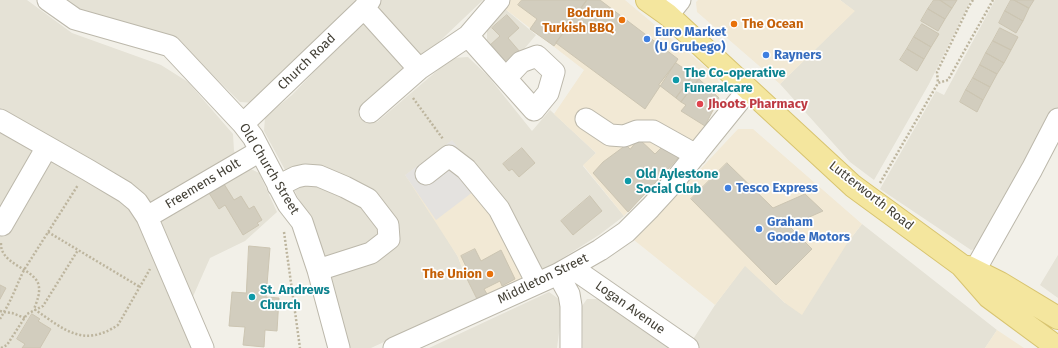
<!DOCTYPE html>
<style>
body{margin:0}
canvas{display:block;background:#f2f0e8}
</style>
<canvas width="1058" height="348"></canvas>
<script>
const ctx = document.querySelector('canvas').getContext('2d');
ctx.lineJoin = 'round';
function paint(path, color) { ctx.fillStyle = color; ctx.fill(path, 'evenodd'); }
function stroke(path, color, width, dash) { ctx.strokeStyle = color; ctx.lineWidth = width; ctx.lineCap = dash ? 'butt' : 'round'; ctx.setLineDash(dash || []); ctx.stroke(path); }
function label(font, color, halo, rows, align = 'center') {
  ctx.font = font + ' "Fira Sans",sans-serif'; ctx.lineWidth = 3.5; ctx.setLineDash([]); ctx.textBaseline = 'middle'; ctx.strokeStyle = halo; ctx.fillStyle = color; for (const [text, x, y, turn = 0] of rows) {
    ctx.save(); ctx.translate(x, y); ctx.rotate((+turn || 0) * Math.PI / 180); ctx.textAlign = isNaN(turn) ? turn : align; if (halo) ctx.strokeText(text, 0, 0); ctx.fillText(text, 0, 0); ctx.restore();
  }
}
paint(new Path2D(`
 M0,0h27l45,33 89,32 27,17 45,52 1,17 9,16 6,1 10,5 18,39 -32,29 -35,17 -19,43 18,47h-209z
 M64,0h301l-111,103 -14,-1 -67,-66 -94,-24z
 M380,0h103l-62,59 -48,-51z
 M840,0h131l-42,84 -55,96 -24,-18 -70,-78 74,-73z
 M995,0h63v110l-74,137 -13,3 -91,-61 56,-98 8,4z
 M504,8l32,27 -28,33 -21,-20v-22z
 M362,21l44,49 -44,37 15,15 75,-64 16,-1 20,19 44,55 18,-21 46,43 -13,13 41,50 -25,19 -57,36 -106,-51 22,37 7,19 12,23 -106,49h-23l-38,-125 -26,-55 -20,-37 1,-14 27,-22z
 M862,224l135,106 -12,18h-286l-9,-4 25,-39 30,-40 40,38 63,-61z
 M1058,255v43l-18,-13z
 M549,292l14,10 -6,46h-128z
 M587,299h12l76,49h-92l-1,-42z`), '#e5e2d6');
paint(new Path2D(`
 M510,0h115l90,75 5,9v8l-4,15 -23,36 -69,73 -41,-51 13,-12 -42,-39 30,-44 -80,-62z
 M698,0h142l15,11 -75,73 -83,-72 -1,-10z
 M738,129h15l109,95 -14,18 -46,73 -17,-12 -40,-37 -30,39 -81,-65z
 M452,140l90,131 -65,28 -12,-23 -7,-19 -53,-82z
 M997,330l27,18h-39z`), '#f2e9d5');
paint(new Path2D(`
 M452,140l34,42 -50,38 -31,-45z`), '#e4e2df');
const building = new Path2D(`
 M522,0h65l-33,46 -24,-17 7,-10 -19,-14z
 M587,0h13l78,59 -33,50 -89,-66z
 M934,0h6l12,8 -7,11 -17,-10z
 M940,0h17l-5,8z
 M1011,0h3l15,8 -6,13 -18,-10z
 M1014,0h20l-5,8z
 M928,9l17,10 -7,12 -17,-10z
 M1005,11l18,10 -7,12 -17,-10z
 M507,15l12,13 -11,10 12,14 -15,13 -16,-19 11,-10 -8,-8z
 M922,24l17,10 -8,13 -17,-10z
 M1000,28l18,9 -7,13 -18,-9z
 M914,37l17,10 -7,12 -17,-10z
 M993,41l18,9 -7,13 -18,-10z
 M907,49l17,10 -7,12 -17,-11z
 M986,53l18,10 -7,11 -17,-9z
 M676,63l17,12 -17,23 -17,-13z
 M980,65l17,9 -7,13 -17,-9z
 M693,75l6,4 -18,23 -5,-4z
 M973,78l17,9 -7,13 -17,-10z
 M699,79l20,19 -14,28 -24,-15 5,-6 -5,-3z
 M966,90l17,10 -6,12 -17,-10z
 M639,139l16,15 7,-7 2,2 4,-4 12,11 -52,56 -35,-39 10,-11 23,-17 4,4z
 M522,148l13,15 -16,14 -7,-8 -3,2 -6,-7z
 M727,163l46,45 32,-14 18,17 -34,15 23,23 -36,36 -85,-86z
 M224,184l10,16 7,-4 8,13 5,-3 8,14 -5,3 2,2 -16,10 -18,-30 -6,4 -10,-16z
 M590,196l12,15 -29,24 -12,-14z
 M249,246l21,2 -4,49 13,1 -2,33 -12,-1 -1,17 -21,-2 2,-18 -16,-1 3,-34 14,1z
 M475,249l6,12 20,-11 14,29 -13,7 -2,-5 -16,8 3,5 -10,5 -12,-24 4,-2 -8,-17z
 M0,285l6,3 -6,11z
 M32,314l8,5 -2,2 13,8 -11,19h-18l3,-4 -8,-5z`);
paint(building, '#d2cdbe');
stroke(building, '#ccc5b2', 1);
const minor = new Path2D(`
 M48,0l27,19 95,27 73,78 10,13 35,67 14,18 16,48 21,78
 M364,8l55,61
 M668,15l12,-15
 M468,36l66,74 14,-17 6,-21 -17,-16 -16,6 -15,16
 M370,112l49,-43 49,-33 31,-36
 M586,119l24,16 14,1 13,-5h16l43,24
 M0,120l88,50 37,22 12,10 10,15 56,131
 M243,124l121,-116 6,-8
 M426,174l23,-18 17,13 33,40 38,74
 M278,186l18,-9 9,-2 14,1 26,11 23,12 20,26 1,14 -18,14 -53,17
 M147,217l113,-66
 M2,225l45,-78
 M571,267l117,81
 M975,270l57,-101 26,-50
 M558,274l11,20 2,12v42
 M394,348l164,-74 42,-24 26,-18 24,-24 22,-24 76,-94`);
const major = new Path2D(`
 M647,0l21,15 185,171 108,79 28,32 69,51
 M968,267l32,16 58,35`);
stroke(minor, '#bcb8ab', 23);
stroke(major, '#d8c470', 24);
stroke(new Path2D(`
 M973,0l-4,6 -32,66 1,11 10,-3 45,-80
 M413,98l30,41
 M880,183l58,-100
 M48,232l92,55
 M284,232l16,116
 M1,243c-1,20 27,24 36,38 5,9 0,20 -3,28 31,21 49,39 84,16l32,-56
 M0,311l4,1c8,-13 13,-28 20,-42l54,-85
 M0,319l4,-7 8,1 13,5
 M1,348l6,-3 20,-31 16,-8 35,-56`), '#bdb59e', 2.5, [2, 2]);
stroke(minor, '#fff', 21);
stroke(major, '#f4e69e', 22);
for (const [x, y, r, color] of [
 [622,20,4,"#e8710a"],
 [734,24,4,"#e8710a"],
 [647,39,4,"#3f7fe0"],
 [766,55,4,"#3f7fe0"],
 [676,80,4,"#0f9aa8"],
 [700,104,4,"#e0444e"],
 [628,181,4,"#0f9aa8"],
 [728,188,4,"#3f7fe0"],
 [759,229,4,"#3f7fe0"],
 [490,274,4,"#e8710a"],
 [252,297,4,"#0f9aa8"]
]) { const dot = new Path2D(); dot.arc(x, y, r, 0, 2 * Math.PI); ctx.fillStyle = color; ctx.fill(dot); stroke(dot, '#fff', 1.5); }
label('bold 13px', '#c56008', '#fff', [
 ["Bodrum",614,13],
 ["Turkish BBQ",614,28],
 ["The Ocean",742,24,"left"],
 ["The Union",482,274]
], 'right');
label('bold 13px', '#366cbe', '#fff', [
 ["Euro Market",655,32],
 ["(U Grubego)",655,47],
 ["Rayners",774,55],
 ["Tesco Express",736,188],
 ["Graham",767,222],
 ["Goode Motors",767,237]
], 'left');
label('13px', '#444137', '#fff', [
 ["Church Road",307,62,-44],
 ["Old Church Street",269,169,59],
 ["Freemens Holt",203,184,-31],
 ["Lutterworth Road",871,196,38],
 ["Middleton Street",543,279,-26],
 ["Logan Avenue",630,308,35]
]);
label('bold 13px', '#0d838f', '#fff', [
 ["The Co-operative",684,73],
 ["Funeralcare",684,88],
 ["Old Aylestone",636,174],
 ["Social Club",636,189],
 ["St. Andrews",260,290],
 ["Church",260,305]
], 'left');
label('bold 13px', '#be3a42', '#fff', [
 ["Jhoots Pharmacy",708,104]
], 'left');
</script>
